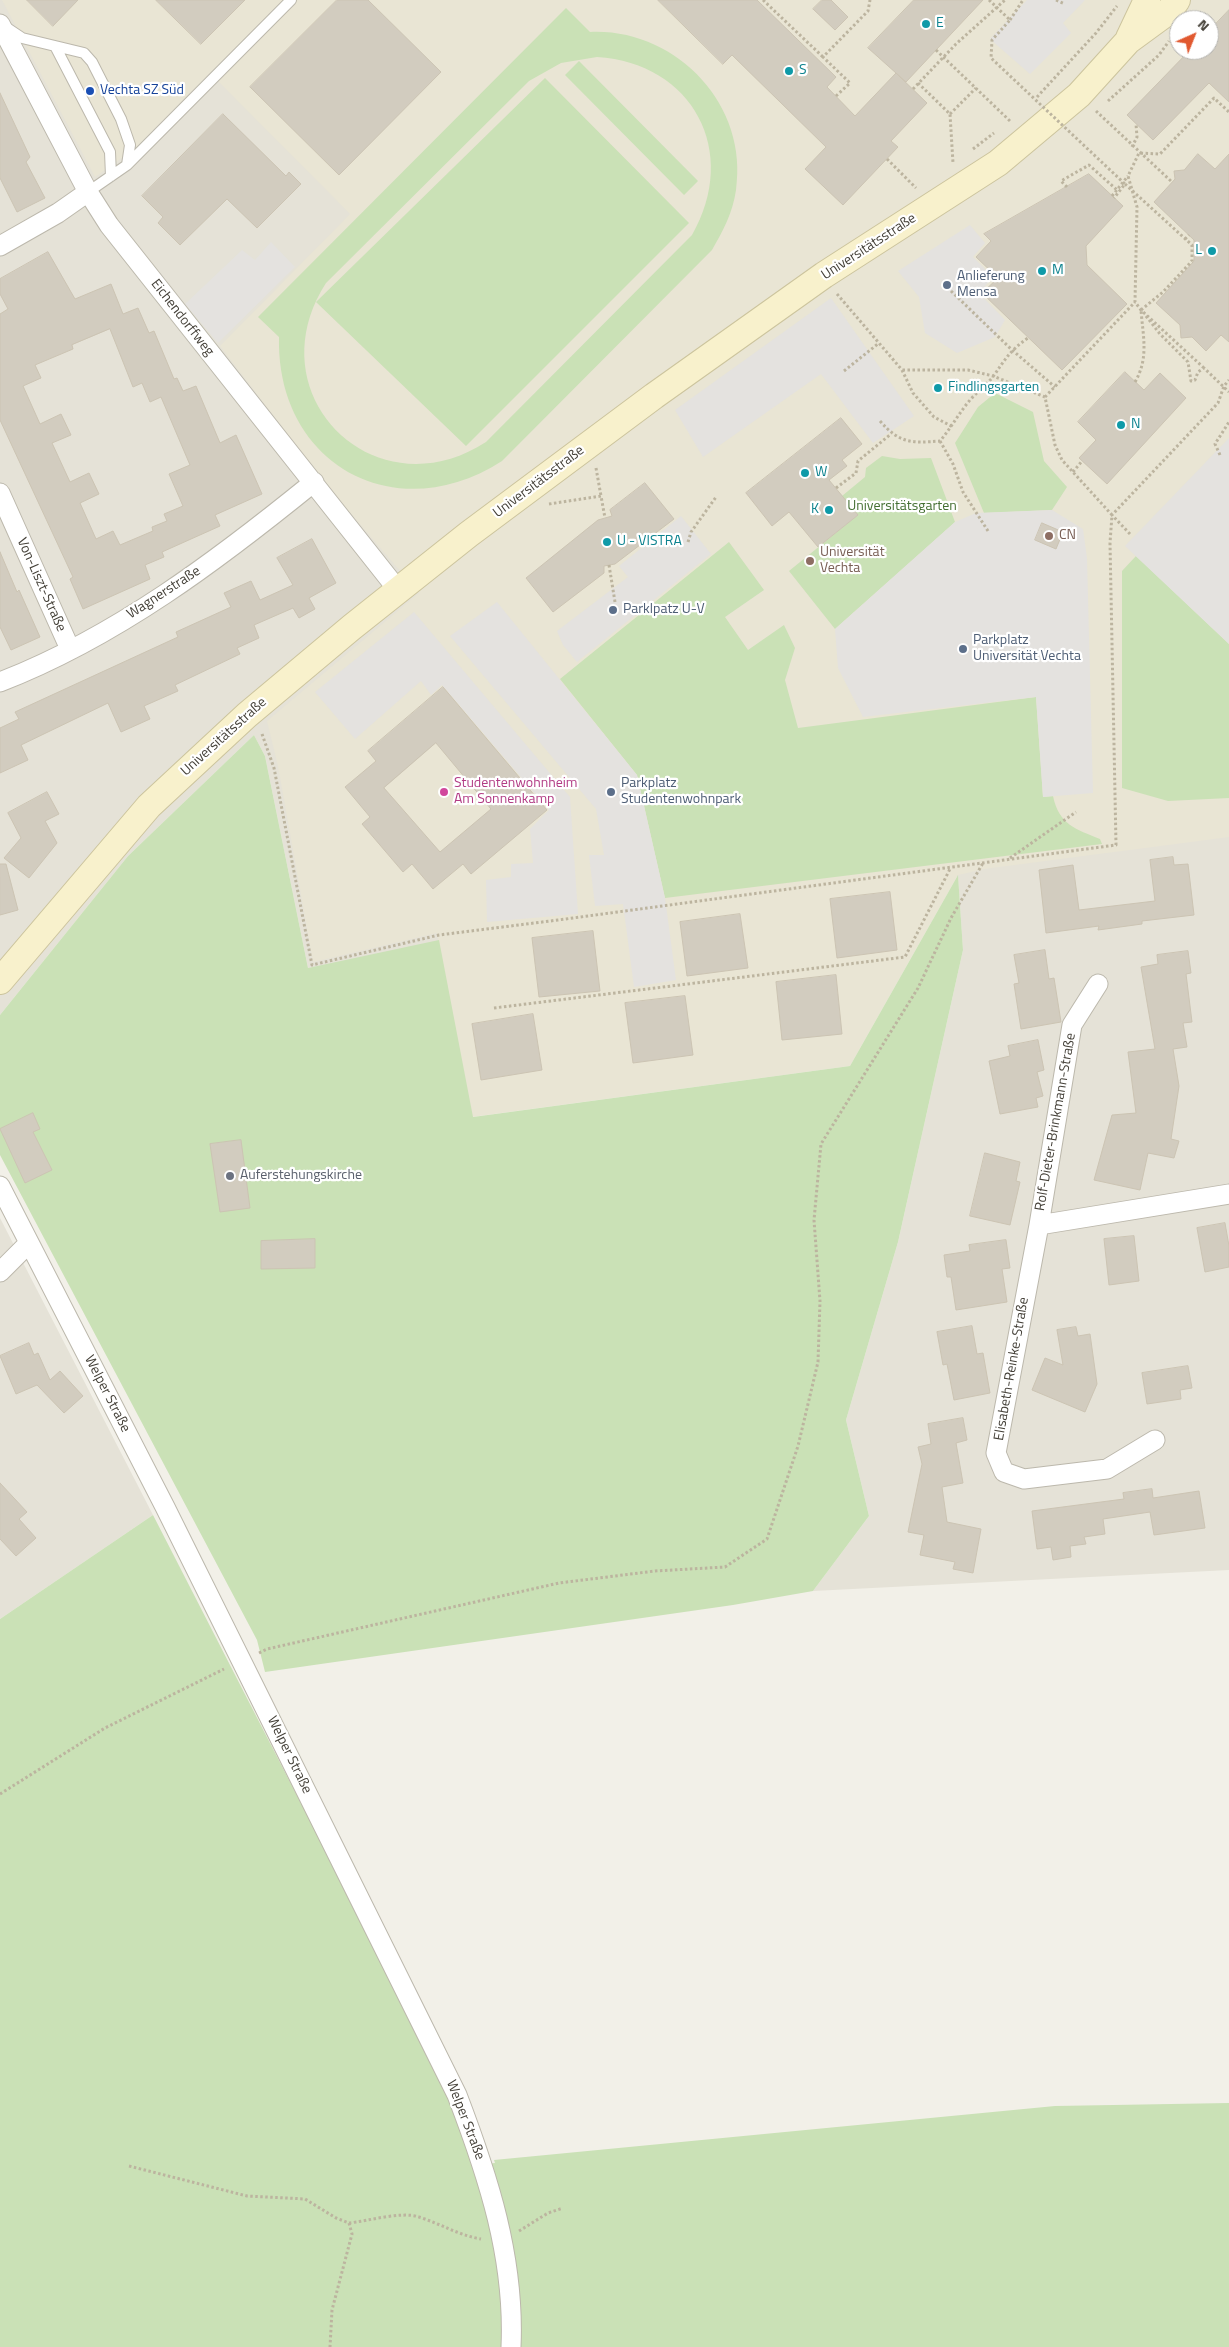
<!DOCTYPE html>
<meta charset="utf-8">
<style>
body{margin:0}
#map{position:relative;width:1229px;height:2347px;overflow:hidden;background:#f2f0e8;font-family:"Titillium Web",sans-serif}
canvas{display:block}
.north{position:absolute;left:1169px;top:10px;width:50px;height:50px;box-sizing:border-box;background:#fff;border:1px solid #b4b3af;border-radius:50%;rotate:44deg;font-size:14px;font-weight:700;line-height:20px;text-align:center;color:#444038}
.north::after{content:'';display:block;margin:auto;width:18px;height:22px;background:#e15930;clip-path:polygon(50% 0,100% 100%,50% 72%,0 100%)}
</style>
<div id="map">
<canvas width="1229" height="2347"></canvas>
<div class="north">N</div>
</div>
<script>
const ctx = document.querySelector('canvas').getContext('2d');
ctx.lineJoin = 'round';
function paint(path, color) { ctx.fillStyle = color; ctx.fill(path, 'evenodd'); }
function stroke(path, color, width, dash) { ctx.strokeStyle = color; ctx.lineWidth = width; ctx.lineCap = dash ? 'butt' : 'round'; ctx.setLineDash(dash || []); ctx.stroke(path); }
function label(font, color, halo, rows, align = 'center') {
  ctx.font = font + ' "Titillium Web",sans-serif'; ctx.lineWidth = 4.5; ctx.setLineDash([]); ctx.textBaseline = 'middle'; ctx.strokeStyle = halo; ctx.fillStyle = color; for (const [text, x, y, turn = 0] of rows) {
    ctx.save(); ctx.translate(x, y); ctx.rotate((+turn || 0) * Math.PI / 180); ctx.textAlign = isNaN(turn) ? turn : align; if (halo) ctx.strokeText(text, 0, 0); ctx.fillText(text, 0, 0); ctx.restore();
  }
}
paint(new Path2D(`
 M0,0h1229v1570l-416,21 56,-75 -23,-96 52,-178 65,-292 -5,-74 -650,92 -43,-212 -11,-21 -126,121 -128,159zM1179,20h30v30h-30z
 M0,1218l153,297 -153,104z`), '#e5e2d7');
paint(new Path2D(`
 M2,0h281l-150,150 -38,27z
 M291,0h938v837l-245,32 -26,6 -108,191 -378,51 -35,-184 -124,29 -35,-196 -11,-45 152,-128 -92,-107 -107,-140 130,-132 -135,-136zM1179,20h30v30h-30z`), '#e9e5d4');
paint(new Path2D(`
 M566,8l24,24c85,-4 159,72 146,158 -3,22 -13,41 -24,60l-210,211c-107,69 -226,3 -223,-124l-21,-20zM597,57c96,6 143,95 95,178l-206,207c-111,72 -232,-47 -160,-159l203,-202 32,-18z
 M579,61l119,120 -14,14 -119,-120z
 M545,78l144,145 -223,223 -150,-144z
 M995,393l38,19 11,49 23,26 -15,23 -68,3 -29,-70 23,-36z
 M882,456l18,3 31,-1 24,64 -120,107 -46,-58 69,-56 -16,-19 23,-19 1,-9z
 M729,542l35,48 -39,27 23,33 36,-25 11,23 -10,32 13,48 238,-31 7,100 10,-1c6,29 23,33 47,43l2,5 -437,54 -28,-123 -77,-96z
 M1136,556l93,88v154l-61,3 -46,-13v-217z
 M254,735l11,21 43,212 131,-28 34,177 377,-51 108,-191 5,75 -65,292 -52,178 23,96 -56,75 -80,14 -468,67 -8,-32 -257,-485v-140l128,-159z
 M153,1515l293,571 27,79 22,-2 -1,-3 561,-54 174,-3v244h-1229v-728z`), '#cae1b6');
paint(new Path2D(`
 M1027,0h58l-22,23 8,10 -41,41 -40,-35z
 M970,225l15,18 -12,14 20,20 -14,16 26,27 -10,17 -38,16 -32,-20 -6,-36 -21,-26z
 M271,242l24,25 -77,76 -33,-39 57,-54 13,10z
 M831,298l83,118 -41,27 -52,-69 -118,83 -28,-47z
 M1229,438v206l-104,-98z
 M1052,510l31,19 4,29 6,235 -50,4 -7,-100 -173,20 -25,-49 -3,-39 120,-107 21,-9z
 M681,516l30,38 -134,108 -14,-17 -6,-14 71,-54 -9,-11z
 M497,602l140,173 28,123 11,82 -42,7 -11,-83 -28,2 -6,-51h15l-8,-46 -146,-173z
 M414,612l156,185 8,117 -91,8 -1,-42 25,-3v-13l22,-1 -3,-34 19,-19 -107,-125 -11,10 -10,-14 -66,58 -40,-47z`), '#e4e2df');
const building = new Path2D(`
 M27,0h51l-25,26z
 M156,0h89l-44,44z
 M337,0h31l73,72 -102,103 -89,-88z
 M658,0h99l79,77 -9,10 28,29 41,-43 31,30 -36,38 7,6 -55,58 -38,-36 21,-22 -94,-92 -9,9z
 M822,0h9l17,17 -13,13 -22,-21z
 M914,0h69l-77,82 -38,-34z
 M1229,10v92l-20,-19 -56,57 -26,-25 63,-65h19v-19z
 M0,93l30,64 -4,5 19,36 -28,14 -17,-34z
 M223,114l63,62 3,-4 12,12 -44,44 -30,-29 -47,46 -22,-22 5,-6 -21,-21z
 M1198,154l17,15 14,-15v188l-8,-7 -15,16 -14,-14 -11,1 -1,-13 -24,-22 38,-42v-21l-40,-38 21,-23 -1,-8 10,-1z
 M1089,174l34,32 -37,40 1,19 40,39 -65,66 -80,-77 16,-15 -22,-21 15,-16 -7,-7z
 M48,252l27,47 36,-15 12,30 15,-6 11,25 5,-2 20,48 3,-1 6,13 13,-5 24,57 16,-8 26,59 -47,21 5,11 -58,26 2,5 -19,8 5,14 -67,30 -13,-30 3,-2 -73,-157v-106l8,-5 -8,-15v-15zM110,329l23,58 9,-4 8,19 11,-5 29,68 -21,9 14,32 -19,8 3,7 -15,6 1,4 -33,14 -7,-14 -17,8 -16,-36 19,-9 -10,-21 -19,9 -18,-39 19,-8 -10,-21 -21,10 -17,-38 18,-8 -6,-13 38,-16 -1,-4z
 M1125,372l19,18 16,-17 26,25 -79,86 -28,-26 17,-18 -18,-18z
 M841,418l21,26 -20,16 5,6 -18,14 29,35 -40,32 -29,-35 -17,14 -26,-33z
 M645,483l29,36 -59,45 -11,2v7l-51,39 -27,-34 72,-58 14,-4 -2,-6z
 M1042,523l21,9 -7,17 -21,-9z
 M312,539l24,44 -27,15 6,11 -16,9 -6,-10 -39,17 5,13 -22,10 3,6 -65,31 3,6 -34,15 6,13 -29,13 -13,-29 -87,42 7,15 -28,13v-45l19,-9 -4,-7 163,-75 -2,-5 55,-25 -7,-14 27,-12 9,19 33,-15 -16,-27z
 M0,552l17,40 2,-2 21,47 -29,13 -11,-23z
 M443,687l104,123 -76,64 -8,-10 -30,25 -21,-25 -9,8 -41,-48 8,-7 -25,-30 31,-26 -8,-10zM436,743l55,66 -51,43 -56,-64z
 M47,792l12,22 -14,7 12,22 -28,35 -25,-20 17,-20 -13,-25z
 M1173,857l1,8 14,-1 6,51 -52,6v3l-44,6 1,-4 -53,7 -7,-63 34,-5 6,45 76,-9 -5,-41z
 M0,864h6l12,46 -18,5z
 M890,892l7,58 -60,8 -7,-59z
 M740,914l8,54 -61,8 -7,-54z
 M593,931l7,60 -61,6 -7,-59z
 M1045,950l4,29 5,-1 7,44 -40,7 -7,-45 5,-1 -5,-28z
 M1188,951l3,22 -5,1 6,48 -9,1 4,24 -14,2 6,37 -8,53 8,2 -5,17 -26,-5 -8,37 -46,-10 18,-65 24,-2 -8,-61 27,-3 -14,-82 17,-3 -1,-9z
 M836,975l6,59 -60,6 -6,-58z
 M685,996l8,59 -60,8 -8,-60z
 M533,1014l9,56 -61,10 -9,-56z
 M1038,1040l6,30 -7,2 6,24 -7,2 2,9 -38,7 -11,-53 21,-5 -2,-10z
 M33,1113l7,16 -7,3 19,38 -27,13 -25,-54z
 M241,1140l9,68 -30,4 -10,-68z
 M985,1153l35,9 -4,19 4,1 -10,43 -40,-9z
 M1225,1223l4,23v21l-24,5 -8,-44z
 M1134,1236l5,45 -30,4 -5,-46z
 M315,1239v29l-54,1v-28z
 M1006,1240l4,28 -8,1 5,33 -51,8 -5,-33h-4l-3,-22 26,-4 -1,-6z
 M972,1326l5,28 6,-1 7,40 -36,7 -7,-36 -4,1 -6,-33z
 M1076,1327l2,9 12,-2 7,50 -12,28 -53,-22 13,-32 18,7 -6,-35z
 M29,1343l5,12 4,-2 12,27 10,-9 23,25 -19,17 -27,-28 -21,9 -16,-38z
 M1188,1366l4,22 -12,2 1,9 -34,5 -5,-31z
 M963,1418l4,22 -11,3 7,40 -21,4 5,35 34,7 -8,44 -20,-4 2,-7 -35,-7 4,-20 -16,-3 14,-68 -4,-17 13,-3 -3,-20z
 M0,1483l27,29 -8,7 17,19 -20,18 -16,-17z
 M1152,1489l1,9 46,-7 6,37 -51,7 -4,-23 -47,7 2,15 -21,3 2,7 -16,2 1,11 -18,3 -2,-13 -14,2 -5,-38 92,-12 -1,-6z`);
paint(building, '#d2ccbf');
stroke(building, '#ccc4b3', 1);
const lane = new Path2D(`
 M4,26l18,12 62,15 8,9 29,57 9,26 -3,20
 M55,46l55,106 1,24
 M88,192l39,-27 164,-165`);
const street = new Path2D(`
 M0,24l88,168 21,33 289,365
 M0,246l58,-33 30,-21
 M0,493l70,156
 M0,682c116,-45 218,-122 314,-200
 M1098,984l-26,41 -33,200 190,-31
 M0,1186l165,321 292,588c31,81 58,163 54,252
 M1039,1225l-43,228 8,19 20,7 83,-10 48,-29
 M0,1272l29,-29`);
const secondary = new Path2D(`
 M1129,38l18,-38
 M0,981l149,-175 98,-91 105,-88 117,-93 185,-138 170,-121 174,-112 81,-68 49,-54 41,-30 8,-11`);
stroke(lane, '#bcb8ac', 12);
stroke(street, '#bcb8ac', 21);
stroke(secondary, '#ccc49d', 28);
stroke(new Path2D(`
 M763,0l60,57
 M1056,0l9,4
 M1010,20l13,-20
 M936,50l74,71
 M918,83l32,31 3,49
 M913,89l43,-45 49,-44
 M836,96l14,-13 -27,-26 45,-46 2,-11
 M1037,97l59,-64 21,-27
 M1108,101l51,-46 10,-14
 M1096,111l76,71
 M950,114l26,-26
 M1132,147l5,-10 -1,-13
 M973,149l21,-16
 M887,159l29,29
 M1067,187l-6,-6 28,-16 28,25
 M1112,196l16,-20
 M1185,239l4,-4
 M951,291l60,58 44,38
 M837,294l65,76 11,23 21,24 19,10
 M1141,310l22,-18 29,-31
 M1146,316l14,18 28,28 3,19 4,-1 3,-8 6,-4 25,24
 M1204,368l-63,-58 -6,-8 2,-95 -9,-31 11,-23 21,1 54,-56 15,14
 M844,371l35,-28
 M1135,382c14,-24 8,-45 6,-72
 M1045,397l90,-95
 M880,421c20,23 32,22 60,20 11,-13 19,-28 30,-41 7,-8 15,-14 22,-22 13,-18 17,-27 36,-40
 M940,441l13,23 10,28 25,39
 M1220,455l-5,-11 14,-22
 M596,468l5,28
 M1073,472l9,-11
 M836,488l20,-15 2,-12 33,-27
 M549,504l52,-8 4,22
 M1130,534l-18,-19 106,-112 6,-17 5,-6
 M688,542l3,-10 25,-35
 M609,565l6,37
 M262,734l12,34 38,197 127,-30 119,-15 558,-75 -6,-302 2,-28 -50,-55 -7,-15 -10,-48 -52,-21 -25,-6h-66
 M1010,858l66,-46
 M494,1008l411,-51 45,-88
 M259,1653l8,-4 292,-66 96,-12 70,-4 42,-28 31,-93 20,-84 2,-61 -6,-81 7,-76 97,-156 33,-70 32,-55
 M0,1794l105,-66 119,-59
 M129,2166l118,30 58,3 31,19 13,5 3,11 -20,76 -2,37
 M349,2223c19,-2 53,-12 70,-6 22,7 39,18 62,22
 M519,2231l29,-18 15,-5`), '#bcb49f', 3, [2.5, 2.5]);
stroke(lane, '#fff', 10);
stroke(street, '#fff', 19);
stroke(secondary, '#f8f1cc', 26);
stroke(new Path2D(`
 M989,0l21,20 -18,20 -1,18 134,126 -11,14
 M1125,184l67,61v16`), '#bcb49f', 3, [2.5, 2.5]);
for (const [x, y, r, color] of [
 [926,24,5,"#0f9aa8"],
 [789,71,5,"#0f9aa8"],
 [90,91,5,"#1a4fb4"],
 [1212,251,5,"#0f9aa8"],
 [1042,271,5,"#0f9aa8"],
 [947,285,5,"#5c6f8a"],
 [938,388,5,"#0f9aa8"],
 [1121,425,5,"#0f9aa8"],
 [805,473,5,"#0f9aa8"],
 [829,510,5,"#0f9aa8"],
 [1049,536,5,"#8d6e63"],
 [607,542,5,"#0f9aa8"],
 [810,561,5,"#8d6e63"],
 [613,610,5,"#5c6f8a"],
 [963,649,5,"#5c6f8a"],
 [444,792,5,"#d1479c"],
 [611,792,5,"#5c6f8a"],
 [230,1176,5,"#6b7280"]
]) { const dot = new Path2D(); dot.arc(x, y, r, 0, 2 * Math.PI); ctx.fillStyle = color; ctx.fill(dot); stroke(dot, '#fff', 2); }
label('14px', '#0d838f', '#fff', [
 ["E",936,24],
 ["S",799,71],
 ["L",1202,251,"right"],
 ["M",1052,271],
 ["Findlingsgarten",948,388],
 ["N",1131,425],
 ["W",815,473],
 ["K",819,510,"right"],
 ["U - VISTRA",617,542]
], 'left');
label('14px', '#164399', '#fff', [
 ["Vechta SZ Süd",100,91]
], 'left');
label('14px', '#444038', '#fff', [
 ["Universitätsstraße",869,247,-33],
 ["Eichendorffweg",182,318,52],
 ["Universitätsstraße",539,482,-37],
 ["Von-Liszt-Straße",41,585,66],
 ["Wagnerstraße",164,593,-33],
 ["Universitätsstraße",224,737,-42],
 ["Rolf-Dieter-Brinkmann-Straße",1056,1122,-80],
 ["Elisabeth-Reinke-Straße",1012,1369,-80],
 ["Welper Straße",107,1394,63],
 ["Welper Straße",289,1755,64],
 ["Welper Straße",465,2120,69]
]);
label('14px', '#4e5e75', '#fff', [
 ["Anlieferung",957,277],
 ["Mensa",957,293],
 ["Parklpatz U-V",623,610],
 ["Parkplatz",973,641],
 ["Universität Vechta",973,657],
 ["Parkplatz",621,784],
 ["Studentenwohnpark",621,800]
], 'left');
label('14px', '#446f32', '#fff', [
 ["Universitätsgarten",902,507]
]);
label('14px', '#785e54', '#fff', [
 ["CN",1059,536],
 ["Universität",820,553],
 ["Vechta",820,569]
], 'left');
label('14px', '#b23c85', '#fff', [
 ["Studentenwohnheim",454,784],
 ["Am Sonnenkamp",454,800]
], 'left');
label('14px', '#5b616d', '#fff', [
 ["Auferstehungskirche",240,1176]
], 'left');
</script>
